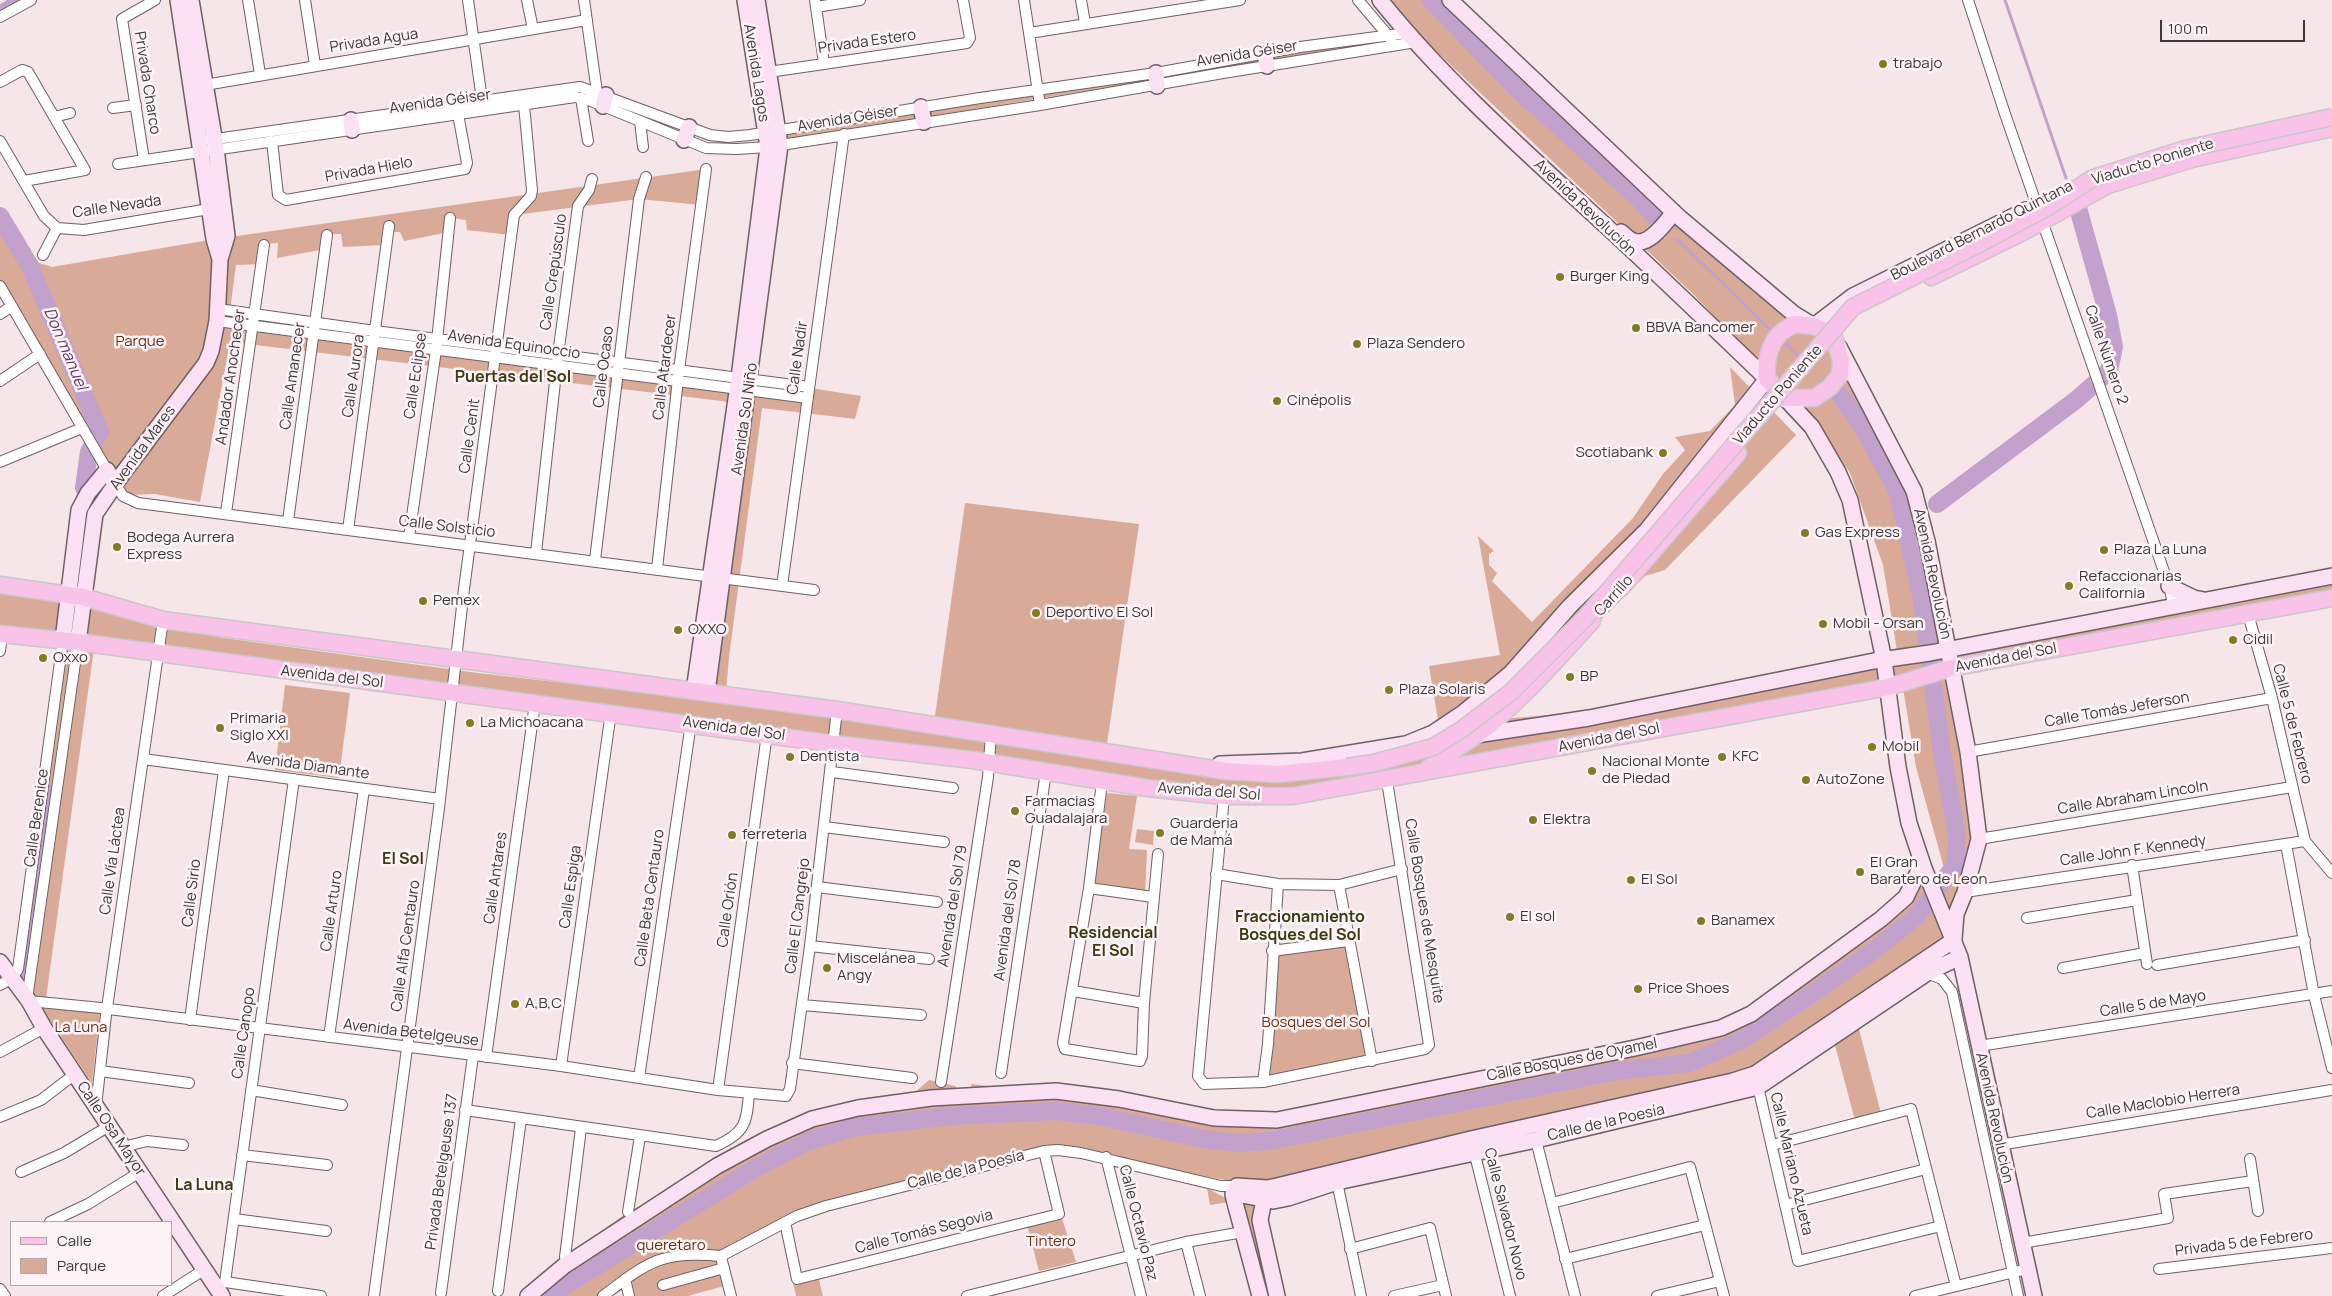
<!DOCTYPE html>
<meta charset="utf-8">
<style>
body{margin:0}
#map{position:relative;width:2332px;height:1296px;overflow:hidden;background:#f6e5e9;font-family:Manrope,sans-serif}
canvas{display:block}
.legend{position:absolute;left:10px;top:1221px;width:162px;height:65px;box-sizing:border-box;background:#fef4f7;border:1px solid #b1a8ab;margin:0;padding:6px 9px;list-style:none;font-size:15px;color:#3e3739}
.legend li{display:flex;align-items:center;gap:10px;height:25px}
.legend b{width:25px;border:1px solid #b1a8ab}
.scale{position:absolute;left:2160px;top:20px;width:145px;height:22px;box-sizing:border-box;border:2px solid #3e3739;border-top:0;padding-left:6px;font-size:15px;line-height:18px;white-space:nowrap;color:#3e3739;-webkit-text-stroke:4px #fef4f7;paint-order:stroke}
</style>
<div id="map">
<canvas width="2332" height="1296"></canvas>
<ul class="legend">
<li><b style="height:6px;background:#f9c2e8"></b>Calle</li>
<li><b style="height:14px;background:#daaa98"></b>Parque</li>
</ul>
<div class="scale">100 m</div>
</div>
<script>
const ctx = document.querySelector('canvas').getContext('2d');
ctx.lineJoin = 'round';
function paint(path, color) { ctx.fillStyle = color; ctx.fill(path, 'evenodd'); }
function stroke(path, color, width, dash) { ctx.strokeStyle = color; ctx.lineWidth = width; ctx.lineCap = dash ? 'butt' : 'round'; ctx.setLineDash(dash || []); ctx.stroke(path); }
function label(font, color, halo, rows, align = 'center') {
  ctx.font = font + ' Manrope,sans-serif'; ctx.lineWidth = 5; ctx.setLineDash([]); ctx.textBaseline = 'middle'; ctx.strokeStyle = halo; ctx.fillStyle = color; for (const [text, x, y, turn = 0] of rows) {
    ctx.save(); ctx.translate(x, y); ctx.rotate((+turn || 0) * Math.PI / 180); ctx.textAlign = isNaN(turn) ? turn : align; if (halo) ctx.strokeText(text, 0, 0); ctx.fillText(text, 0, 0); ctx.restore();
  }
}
paint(new Path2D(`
 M1388,0h67l160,156 231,204 65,111 42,183 379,-70v8l-377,72 24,175 -25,101 -186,125 -501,123 -161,-31 -62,-6 -218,55 -105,50 7,29 -40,11h-53l-10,-17 -22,17h-77l39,-39 63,-45 77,-38 62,-35 138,-38 24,-21 26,6 11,11 6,-13 191,24 143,13 286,-65 108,-14 99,-64 145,-110 -28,-101 -15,-91 -150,33 -334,64 -179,21 -1143,-153 -50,365 55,6 -8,71 -58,-86 -13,-24 38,-333 -59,-10v-37l86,13 131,31 253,35 223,26 37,-296 -500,-60 -30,160 -45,-8 -27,1 -128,-215v-71l33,52 19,6 157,-27 497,-71 -5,36 -62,-6 -124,16 -4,20 -44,-5 -1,-10 -15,-2 -2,14 -45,9 -4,-9h-12l-4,13 -41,2 -2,-13h-10l-6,15 -48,9 1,-15 -13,1 -3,20 -26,1 -6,45 509,67 36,-266 -28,267 114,18 -6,23 -93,-11 -33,249 -4,46 208,27 32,-227 174,21 -33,227 141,20 83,-11 109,-34 -10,-60 71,-11 -22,-119 16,15 -5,3v11l8,8 -5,8 40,41 101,-104 30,-44 22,-24 -10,-13 35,-6 25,-26 -5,-38 66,68 -131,135 -20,6 -143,143 183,-16 214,-40 -16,-98 -33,-92 -37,-54 -120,-125 -293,-277z
 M1354,43l2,7 -223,33 -346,57 -1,-7z
 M285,685l65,8 -11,85 -64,-8z
 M1107,793l30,3 -8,53 18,1 -2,46 -54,-8z
 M1137,829l17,2 -1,14 -18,-3z
 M1348,941l24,120 -109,21 9,-131z
 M1944,949l4,6 -92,63 26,99 -26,7 -24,-90 -75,49 -476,112 -27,12 1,15 19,74h-16l-23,-95 -25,4 -3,-17 22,12 512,-120z
 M1061,1215l15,47 -37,9 -12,-46z
 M818,1276l5,20h-27l-3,-14z`), '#daaa98');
stroke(new Path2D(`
 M2005,0l61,178
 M1677,239l97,94
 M1782,340l19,18`), '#c2a2cc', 3);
stroke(new Path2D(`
 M0,10l17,-10`), '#c2a2cc', 10);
stroke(new Path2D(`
 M1431,0l84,87 121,109 22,24
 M0,216l30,50 70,166 -11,20 -5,36
 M1937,504l139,-104 33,-29 5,-24 -6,-32 -30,-107
 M23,975l24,-182
 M548,1296l213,-131 48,-24 47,-14 96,-11 104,-5 43,5 105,23 34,4 31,-2 348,-70 72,-8 53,-23 61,-40 70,-49 43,-34 40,-53 1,-28 -15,-84 -21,-158 -24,-104 -38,-69 -28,-38`), '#c2a2cc', 18);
const street = new Path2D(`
 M248,0l12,74
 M305,0l10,65
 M468,0l15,107
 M527,0l6,29
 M584,0l13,92
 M815,0l9,63
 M1024,0l16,105
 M1081,0l4,23
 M1358,0l33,39
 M1968,0l37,114 164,472 5,21
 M816,7l44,-7
 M0,17l31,-17
 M1029,33l211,-33
 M769,72l198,-29 3,-5 -7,-38
 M0,82l22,-12 6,2 57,98 -61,11
 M205,85l382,-65
 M581,98l7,43
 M113,108l23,-3
 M54,117l16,-4
 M640,121l3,26
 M209,140l371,-53 130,48 18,2 22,-2 230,-37 176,-25 144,-26 107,-14
 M0,141l44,75 13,12 27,2 131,-22
 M272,141l6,54 8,5 179,-31 2,-6 -9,-49
 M144,160l-22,-141 33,-19
 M118,164l457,-67 16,4 115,47 31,1 31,-2 272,-42 183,-32 193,-31
 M43,255l14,-27
 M0,286l107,184
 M218,309l157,22 434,56
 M0,314l12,-8
 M217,321l591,77
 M0,381l40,-27
 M0,462l82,-34
 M115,484l8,12 15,7 676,87
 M226,513l38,-268
 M288,521l39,-286
 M348,530l41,-304
 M409,537l27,-187 14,-132
 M536,553l22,-198 20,-149 11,-16 3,-11
 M595,560l44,-361 7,-22
 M657,569l22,-199 27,-201
 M782,586l62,-452
 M2248,614l24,84 33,143 27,32
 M0,651l2,-17
 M1968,752l304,-54
 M143,759l297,40
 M832,772l121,16
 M1102,782l-13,106 -26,155 2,6 75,12 2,-5 2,-53 14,-149
 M1224,796l-26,280 6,8 59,-2 162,-33 4,-4 -42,-264
 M824,827l120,15
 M1979,839l313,-52
 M2286,844l28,151 18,73
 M2132,865l15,99
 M1216,874l62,10 61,1 63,-16
 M1339,885l33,176
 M817,887l120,15
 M1089,888l64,9
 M1965,892l340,-51
 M2027,918l110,-18
 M810,946l119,13
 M1272,951l76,-10
 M2157,965l148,-25
 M2063,968l82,-15
 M1927,973l15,6 10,13 66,304
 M0,985l12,-7 6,-9 45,-329
 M1073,991l71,12
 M27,999l51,-357
 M29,1001l72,7 460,58 157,24 68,6 4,-7 20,-143 27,-236
 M802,1005l119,10
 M190,1020l34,-250
 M329,1037l35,-248
 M1979,1046l353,-55
 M0,1052l44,-24
 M486,1057l49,-354
 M792,1063l120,15
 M561,1066l50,-354
 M100,1071l89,12
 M1001,1073l45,-301
 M639,1078l52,-355
 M941,1082l47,-305 3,-43
 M1263,1082l5,-38 10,-160
 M1757,1082l41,179 143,-35
 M251,1090l91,15
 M718,1090l49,-356
 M96,1107l10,-92 57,-395
 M465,1110l251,36c29,-13 31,-23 33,-53
 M0,1117l41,-17 34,-26
 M1536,1140l39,156
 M1772,1145l139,-36 45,177
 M1999,1145l333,-55
 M123,1147l24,-6 36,4
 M1473,1147l37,149
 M242,1155l85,10
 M1106,1157l35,139
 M2250,1159l8,52
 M21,1172l43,-19 45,-27
 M1337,1182l24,114
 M1552,1203l138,-36 34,129
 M1785,1205l141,-36
 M628,1212l12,-76
 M234,1219l92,12
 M50,1222l38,-18 52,-32
 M785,1222l12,57 262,-65 -15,-63
 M1186,1242l14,54
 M2022,1243l146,-25 -4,-24 89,-13
 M1350,1249l80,-21 16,68
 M721,1256l76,-40 29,-10 218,-55 14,-1 23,3 140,33h16
 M565,1257l16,-129
 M1565,1259l140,-34
 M722,1261l9,35
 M2159,1269l173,-21
 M625,1279l4,17
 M225,1282l69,-503
 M225,1282l96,14
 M663,1285l61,-17
 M0,1289l5,7
 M498,1291l23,-172
 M441,1293l32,-237
 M163,1296l42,-27
 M374,1296l65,-488 25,-219 50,-374 17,-19 1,-6 -8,-85
 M603,1296c45,-34 59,-46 118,-40
 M967,1296l219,-54 57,-10
 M1394,1296l49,-11
 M1657,1296l63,-15
 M1915,1296l112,-27`);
const secondary = new Path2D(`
 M178,0l36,239 6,20
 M1450,0l230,218 114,96 20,12 39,-30 173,-86
 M1265,54l2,12
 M1156,73l1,13
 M603,106l3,-11
 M921,107l3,15
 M351,120l1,10
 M684,140l5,-13
 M1621,232c4,3 8,8 13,9 15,6 32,-19 40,-29
 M1839,347l75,144 13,50 41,211 11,87 -14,53 -9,22 -2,25
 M1785,398l27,29 26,45 12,28 34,160 14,107 11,56 15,45 36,89 74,339
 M2169,586l25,12 10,2
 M63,640l16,-130 9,-17 19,-23 8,14
 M78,642l17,-128 28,-41 83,-110 5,-12 6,-30 3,-62 7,-23 -11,-87 -25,-149
 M694,691l45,-313 29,-231 -23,-147
 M707,692l73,-547 -23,-145
 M1476,735l113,-17 285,-57 56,-8 402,-77
 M1220,764l82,-3 104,-17 27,-11 30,-20 48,-40 59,-67 77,-76 120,-151c-54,-52 -108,-104 -162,-154 -77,-71 -160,-144 -225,-225
 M0,962l29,39 15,27 178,268
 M1266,1190l-6,30 17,76
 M1237,1194l36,7 15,-3 49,-16 199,-42 222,-53 169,-114 33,-16
 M528,1296l36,-30 153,-100 50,-27 45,-20 46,-11 73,-10 125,-7 63,8 95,19 63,2 358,-72 86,-20 30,-14 130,-95 25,-22 16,-33
 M1260,1296l-26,-97 -1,-5 4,-8 30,2 10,-2 194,-47 262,-58 22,-7 199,-134`);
const primary = new Path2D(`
 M1931,277l92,-45 85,-47 84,-26 140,-31
 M1795,324l19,2 14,6 7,8 6,21 -1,14 -11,13 -15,10h-29l-18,-19c-2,-24 4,-45 28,-55z
 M0,585l83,12 80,23 674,90 389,61 52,3 69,-7
 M1621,588l117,-135
 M0,634l78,8 756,102 139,16 174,28 77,8h69l596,-109 62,-19 381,-70
 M1425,771c16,-13 33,-23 50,-35 44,-32 80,-75 117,-115`);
stroke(street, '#6e6064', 12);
stroke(secondary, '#6e6064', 18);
stroke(primary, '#c9c7c8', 19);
stroke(street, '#fff', 10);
stroke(secondary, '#fce0f4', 15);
stroke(primary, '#f9c2e8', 16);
const primaryBridge = new Path2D(`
 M1347,767l27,-4 59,-16 28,-17 50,-38 74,-74 268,-311 126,-63 69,-37 45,-29 92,-29 147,-32`);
stroke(primaryBridge, '#c9c7c8', 19, []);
stroke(primaryBridge, '#f9c2e8', 16);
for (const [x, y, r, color] of [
 [1883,64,5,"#827b20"],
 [1560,277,5,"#827b20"],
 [1636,328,5,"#827b20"],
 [1357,344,5,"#827b20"],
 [1277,401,5,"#827b20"],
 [1663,453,5,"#827b20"],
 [1805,533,5,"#827b20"],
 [117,547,5,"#827b20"],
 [2104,550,5,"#827b20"],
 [2069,586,5,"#827b20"],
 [423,601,5,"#827b20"],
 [1036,613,5,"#827b20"],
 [1823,624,5,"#827b20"],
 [678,630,5,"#827b20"],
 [2233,640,5,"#827b20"],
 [43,658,5,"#827b20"],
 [1570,677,5,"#827b20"],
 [1389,690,5,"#827b20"],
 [470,723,5,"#827b20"],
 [220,728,5,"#827b20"],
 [1872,747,5,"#827b20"],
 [790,757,5,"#827b20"],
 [1722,757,5,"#827b20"],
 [1592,771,5,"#827b20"],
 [1806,780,5,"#827b20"],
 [1015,811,5,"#827b20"],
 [1533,820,5,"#827b20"],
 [1160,833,5,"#827b20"],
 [732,835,5,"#827b20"],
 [1860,872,5,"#827b20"],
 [1631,880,5,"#827b20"],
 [1510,917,5,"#827b20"],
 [1701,921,5,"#827b20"],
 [827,968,5,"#827b20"],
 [1638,989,5,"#827b20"],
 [515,1004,5,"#827b20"]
]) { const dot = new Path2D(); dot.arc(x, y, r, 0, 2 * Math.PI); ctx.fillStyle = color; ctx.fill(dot); stroke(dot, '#fef4f7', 2); }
label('15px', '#3e3739', '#fef4f7', [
 ["Privada Agua",374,41,-9],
 ["Privada Estero",867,42,-8],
 ["Avenida Géiser",1247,54,-9],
 ["Avenida Lagos",756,73,81],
 ["Privada Charco",147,83,81],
 ["Avenida Géiser",440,102,-8],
 ["Avenida Géiser",848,119,-9],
 ["Viaducto Poniente",2153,162,-17],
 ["Privada Hielo",369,170,-10],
 ["Calle Nevada",117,207,-8],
 ["Avenida Revolución",1585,208,43],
 ["Boulevard Bernardo Quintana",1982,231,-27],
 ["Calle Crepúsculo",554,272,-82],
 ["Avenida Equinoccio",514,345,8],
 ["Calle Número 2",2106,355,71],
 ["Calle Nadir",798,358,-82],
 ["Calle Ocaso",604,367,-83],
 ["Calle Atardecer",665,367,-83],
 ["Calle Amanecer",293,376,-82],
 ["Calle Aurora",354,376,-82],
 ["Calle Eclipse",416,376,-82],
 ["Andador Anochecer",231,377,-82],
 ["Viaducto Poniente",1778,395,-49],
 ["Avenida Sol Niño",745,419,-82],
 ["Calle Cenit",470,436,-82],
 ["Avenida Mares",143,448,-54],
 ["Calle Solsticio",447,527,7],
 ["Avenida Revolución",1932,574,78],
 ["Carrillo",1614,596,-48],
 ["Avenida del Sol",2006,658,-11],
 ["Avenida del Sol",332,677,7],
 ["Calle Tomás Jeferson",2117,710,-10],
 ["Calle 5 de Febrero",2292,724,76],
 ["Avenida del Sol",734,729,8],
 ["Avenida del Sol",1609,738,-11],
 ["Avenida Diamante",308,766,8],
 ["Avenida del Sol",1209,792,4],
 ["Calle Abraham Lincoln",2133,798,-9],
 ["Calle Berenice",37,818,-82],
 ["Calle John F. Kennedy",2133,851,-8],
 ["Calle Vía Láctea",113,861,-82],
 ["Calle Antares",496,878,-82],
 ["Calle Espiga",571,887,-82],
 ["Calle Sirio",192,893,-83],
 ["Calle Beta Centauro",650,898,-82],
 ["Avenida del Sol 79",953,906,-81],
 ["Calle Orión",728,910,-82],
 ["Calle Arturo",332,911,-82],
 ["Calle Bosques de Mesquite",1424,911,81],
 ["Calle El Cangrejo",798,916,-83],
 ["Avenida del Sol 78",1008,920,-82],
 ["Calle Alfa Centauro",406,946,-82],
 ["Calle 5 de Mayo",2153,1004,-9],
 ["Calle Canopo",244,1033,-82],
 ["Avenida Betelgeuse",411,1033,7],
 ["Calle Bosques de Oyamel",1572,1060,-11],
 ["Calle Maclobio Herrera",2163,1102,-9],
 ["Avenida Revolución",1994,1118,78],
 ["Calle de la Poesía",1606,1123,-13],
 ["Calle Osa Mayor",111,1129,56],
 ["Calle Mariano Azueta",1791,1164,77],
 ["Calle de la Poesía",966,1170,-14],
 ["Privada Betelgeuse 137",442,1172,-82],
 ["Calle Salvador Novo",1505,1214,76],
 ["Calle Octavio Paz",1138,1223,76],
 ["Calle Tomás Segovia",924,1232,-14],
 ["Privada 5 de Febrero",2244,1243,-7]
]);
label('15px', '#3e3739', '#fef4f7', [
 ["trabajo",1893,64],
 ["Burger King",1570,277],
 ["BBVA Bancomer",1646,328],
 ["Plaza Sendero",1367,344],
 ["Cinépolis",1287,401],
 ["Scotiabank",1653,453,"right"],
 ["Gas Express",1815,533],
 ["Bodega Aurrera",127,538],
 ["Express",127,555],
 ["Plaza La Luna",2114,550],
 ["Refaccionarias",2079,577],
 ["California",2079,594],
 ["Pemex",433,601],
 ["Deportivo El Sol",1046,613],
 ["Mobil - Orsan",1833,624],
 ["OXXO",688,630],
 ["Cidil",2243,640],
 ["Oxxo",53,658],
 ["BP",1580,677],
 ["Plaza Solaris",1399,690],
 ["Primaria",230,719],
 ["Siglo XXI",230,736],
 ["La Michoacana",480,723],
 ["Mobil",1882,747],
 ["Dentista",800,757],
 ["KFC",1732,757],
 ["Nacional Monte",1602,762],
 ["de Piedad",1602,779],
 ["AutoZone",1816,780],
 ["Farmacias",1025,802],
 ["Guadalajara",1025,819],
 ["Elektra",1543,820],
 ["Guarderia",1170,824],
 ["de Mamá",1170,841],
 ["ferreteria",742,835],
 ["El Gran",1870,863],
 ["Baratero de Leon",1870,880],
 ["El Sol",1641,880],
 ["El sol",1520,917],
 ["Banamex",1711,921],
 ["Miscelánea",837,959],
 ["Angy",837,976],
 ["Price Shoes",1648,989],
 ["A,B,C",525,1004]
], 'left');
label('15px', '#6c2d11', '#fef4f7', [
 ["Parque",140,342],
 ["Bosques del Sol",1316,1023],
 ["La Luna",81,1028],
 ["Tintero",1051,1242],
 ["queretaro",671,1246]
]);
label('italic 16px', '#5d3469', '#fef4f7', [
 ["Don manuel",65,349,67]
]);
label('bold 16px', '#3d3a10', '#fef4f7', [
 ["Puertas del Sol",513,378],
 ["El Sol",403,860],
 ["Fraccionamiento",1300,918],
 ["Bosques del Sol",1300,936],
 ["Residencial",1113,934],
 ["El Sol",1113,952],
 ["La Luna",204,1186]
]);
</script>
